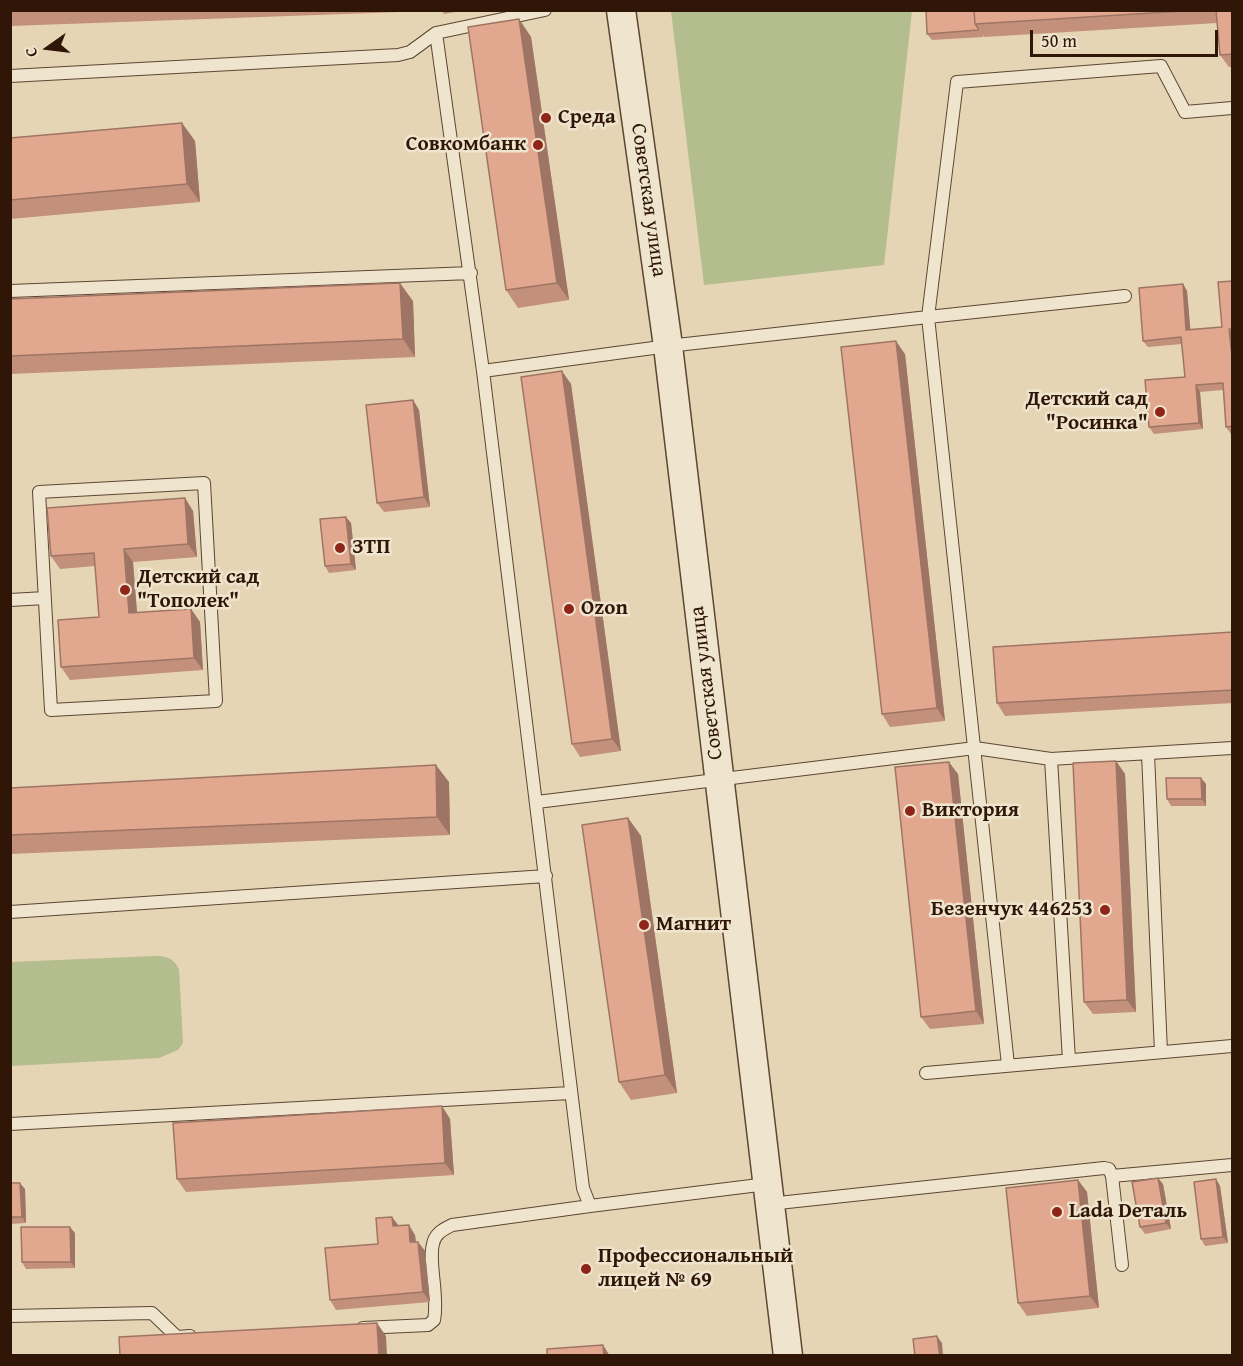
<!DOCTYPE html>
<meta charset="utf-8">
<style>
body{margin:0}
#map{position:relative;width:1243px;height:1366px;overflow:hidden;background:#e6d5b4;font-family:"Gentium Book Plus",serif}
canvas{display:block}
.frame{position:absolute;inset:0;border:12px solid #2f1607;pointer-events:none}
.north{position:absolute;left:18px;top:18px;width:60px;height:60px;-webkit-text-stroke:4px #efe4ce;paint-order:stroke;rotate:256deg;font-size:16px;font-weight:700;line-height:24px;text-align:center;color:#2f1607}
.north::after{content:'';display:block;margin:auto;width:21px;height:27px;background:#2f1607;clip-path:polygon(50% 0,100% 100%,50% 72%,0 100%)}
.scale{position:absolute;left:1030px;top:30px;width:188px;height:27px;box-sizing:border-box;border:3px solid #2f1607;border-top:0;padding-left:8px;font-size:18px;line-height:21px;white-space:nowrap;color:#2f1607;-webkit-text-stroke:4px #efe4ce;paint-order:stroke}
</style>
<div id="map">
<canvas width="1243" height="1366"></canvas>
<div class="frame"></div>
<div class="north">С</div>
<div class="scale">50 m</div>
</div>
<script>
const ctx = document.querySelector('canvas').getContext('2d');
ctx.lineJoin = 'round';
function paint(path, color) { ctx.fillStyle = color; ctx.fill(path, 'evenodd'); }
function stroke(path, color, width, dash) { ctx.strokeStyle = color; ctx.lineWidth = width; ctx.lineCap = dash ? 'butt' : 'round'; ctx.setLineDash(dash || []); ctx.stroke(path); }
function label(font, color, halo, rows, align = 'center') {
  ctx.font = font + ' "Gentium Book Plus",serif'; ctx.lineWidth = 5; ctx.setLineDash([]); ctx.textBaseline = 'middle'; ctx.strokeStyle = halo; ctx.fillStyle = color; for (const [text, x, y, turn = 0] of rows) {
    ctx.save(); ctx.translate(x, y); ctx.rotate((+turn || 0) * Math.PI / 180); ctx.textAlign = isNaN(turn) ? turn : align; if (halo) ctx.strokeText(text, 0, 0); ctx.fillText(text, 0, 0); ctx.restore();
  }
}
paint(new Path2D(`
 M671,11h241l-28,254 -180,20z
 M155,956c12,0 18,2 24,13l4,74 -5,7 -19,8 -148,8v-104z`), '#b3bd8e');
const service = new Path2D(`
 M545,10l-109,23 47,338 100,817 7,18 177,-22
 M10,76l388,-21 12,-3 26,-19
 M10,291l461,-18
 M1125,296l-197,21 29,-235 204,-16 24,46 47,-4
 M483,371l185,-25 260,-29 80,748
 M204,483l12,218 -165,9 -12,-218z
 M10,600l35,-2
 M1148,754l13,298
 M1051,759l18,301
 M537,802l438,-54 76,11 181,-11
 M10,912l536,-36
 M926,1073l306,-27
 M10,1124l560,-31
 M1112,1176l120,-11
 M769,1204l335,-36 5,1 3,7 10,89
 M10,1316l142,-3 25,24 13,-1
 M363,1328l65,-3 6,-5c5,-24 -6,-58 -1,-76 2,-11 11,-15 19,-19l138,-19`);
const tertiary = new Path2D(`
 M621,10l47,336 120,1010`);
stroke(service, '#5d4632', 14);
stroke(tertiary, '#5d4632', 31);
stroke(service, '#efe4ce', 12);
stroke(tertiary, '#efe4ce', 28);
paint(new Path2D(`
 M10,10h391v2l-391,14z
 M441,10h27l-24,4z
 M926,10h307v57h-4l-9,-12 -3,-32 -233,14 -1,-2v2l-51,3 -5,-6z
 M519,19l12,18 38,263 -51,8 -12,-18z
 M182,123l13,18 5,61 -190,17v-81z
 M1233,281v152l-2,1 -5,-7 -3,-37 -23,2 3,37 -49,5 -5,-7 36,-50 -3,-33 -34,3 -5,-6 40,-57 4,7 3,38 32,-2z
 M10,299l403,2 2,56 -405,17z
 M905,354l40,367 -55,6 -8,-13z
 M571,384l50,367 -41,6 -8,-13z
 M413,400l6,10 11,97 -46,5 -7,-9z
 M185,498l8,13 4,46 -64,5 4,51 54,-4 9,13 3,48 -133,10 -9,-13 38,-50 -4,-51 -35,3 -9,-13z
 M351,523l5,47 -27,3 -4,-7z
 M1233,632v71l-228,13 -8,-13z
 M1116,761l9,13 11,238 -43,2 -9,-12z
 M958,774l26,250 -54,5 -9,-12z
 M1201,778l5,6v22h-35l-4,-7z
 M449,782l1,53 -440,19v-66z
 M628,818l13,18 36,257 -46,7 -12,-18z
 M442,1106l8,13 4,56 -268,17 -9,-13z
 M1216,1179l4,7 8,57 -23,3 -4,-7z
 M1078,1180l9,12 12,116 -72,8 -9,-13z
 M10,1183l15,6 1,34 -16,1z
 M1163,1184l8,45 -26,5 -5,-7z
 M392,1217l6,9 17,9 1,7h2l7,9 5,51 -94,8 -6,-10 48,-56z
 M75,1233v35l-49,1 -4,-7z`), '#c2907b');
paint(new Path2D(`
 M519,19l12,18 38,263 -12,-17z
 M182,123l13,18 5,61 -13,-18z
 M400,283l13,18 2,56 -12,-18z
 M1183,284l4,7 4,45 -5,-6z
 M1229,329l4,5v31z
 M896,341l9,13 40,367 -8,-13z
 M562,371l9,13 50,367 -9,-12z
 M1196,385l4,7 3,37 -4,-6z
 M413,400l6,10 11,97 -6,-10z
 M185,498l8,13 4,46 -9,-13z
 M346,517l5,6 5,47 -5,-6z
 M124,549l9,13 5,64 -9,-13z
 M191,609l9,13 3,48 -9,-12z
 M1116,761l9,13 11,238 -9,-12z
 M949,762l9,12 26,250 -8,-13z
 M436,765l13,17 1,53 -13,-18z
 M1201,778l5,6v22l-4,-7z
 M628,818l13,18 36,257 -12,-18z
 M442,1106l8,13 4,56 -9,-12z
 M1158,1178l5,6 8,45 -5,-6z
 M1216,1179l4,7 8,57 -5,-6z
 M1078,1180l9,12 12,116 -9,-12z
 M20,1183l5,6 1,34 -4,-6z
 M392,1217l7,9h-6z
 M409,1225l6,10 2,17 -7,-10z
 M70,1227l5,6v35l-4,-6z
 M418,1242l7,9 5,51 -7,-10z
 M377,1323l9,13 1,20h-8z
 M937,1336l5,7 1,13h-3z
 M603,1345l7,11h-6z`), '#9e7564');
const building = new Path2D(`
 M926,10h48l1,14 3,4v2l-51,4z
 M974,10h225l-224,14z
 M1216,10h17v44l-13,1z
 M519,19l38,264 -51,7 -38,-263z
 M182,123l5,61 -177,16v-62z
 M1233,281v48h-4l4,36v61l-7,1 -3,-44 -27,2 3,38 -50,4 -4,-47 40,-3 -4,-40 -38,4 -4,-53 44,-4 3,46 36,-3 -4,-45z
 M400,283l3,56 -393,17v-57z
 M896,341l41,367 -55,6 -41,-367z
 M562,371l50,368 -40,5 -51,-367z
 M413,400l11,97 -47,6 -11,-98z
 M185,498l3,46 -64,5 5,64 62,-4 3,49 -133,9 -3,-47 41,-3 -5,-64 -43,3 -4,-48z
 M346,517l5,47 -26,2 -5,-47z
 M1233,632v58l-236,13 -4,-56z
 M1116,761l11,239 -43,2 -11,-239z
 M949,762l27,249 -55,6 -26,-250z
 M436,765l1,52 -427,18v-47z
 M1166,778h35l1,21h-35z
 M628,818l37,257 -46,7 -37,-257z
 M442,1106l3,57 -268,16 -4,-56z
 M1158,1178l8,45 -26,4 -8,-45z
 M1216,1179l7,58 -22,2 -7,-57z
 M1078,1180l12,116 -72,7 -12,-115z
 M10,1183h10l2,34h-12z
 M392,1217l1,9 16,-1 1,17h8l5,50 -93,8 -5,-52 53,-4 -2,-26z
 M21,1227h49l1,35h-49z
 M377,1323l2,33h-259l-1,-19z
 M937,1336l3,20h-25l-2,-17z
 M603,1345l1,11h-57v-7z`);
paint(building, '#e2a78f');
stroke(building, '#9e7564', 1.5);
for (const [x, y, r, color] of [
 [546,118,6,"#8f2418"],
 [538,145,6,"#8f2418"],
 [1160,412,6,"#8f2418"],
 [340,548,6,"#8f2418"],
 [125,590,6,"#8f2418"],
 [569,609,6,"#8f2418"],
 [910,811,6,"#8f2418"],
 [1105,910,6,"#8f2418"],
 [644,925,6,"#8f2418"],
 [1057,1212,6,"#8f2418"],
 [586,1269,6,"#8f2418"]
]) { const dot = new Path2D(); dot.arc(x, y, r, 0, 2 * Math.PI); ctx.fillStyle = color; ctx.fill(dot); stroke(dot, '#efe4ce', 2); }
label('bold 21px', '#2f1607', '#efe4ce', [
 ["Среда",558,118],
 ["Совкомбанк",526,145,"right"],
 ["Детский сад",1148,400,"right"],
 ["\"Росинка\"",1148,424,"right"],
 ["ЗТП",352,548],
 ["Детский сад",137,578],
 ["\"Тополек\"",137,602],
 ["Ozon",581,609],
 ["Виктория",922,811],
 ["Безенчук 446253",1093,910,"right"],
 ["Магнит",656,925],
 ["Lada Dеталь",1069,1212],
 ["Профессиональный",598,1257],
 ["лицей № 69",598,1281]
], 'left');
label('21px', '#2f1607', '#efe4ce', [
 ["Советская улица",648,200,82],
 ["Советская улица",707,683,-97]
]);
</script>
